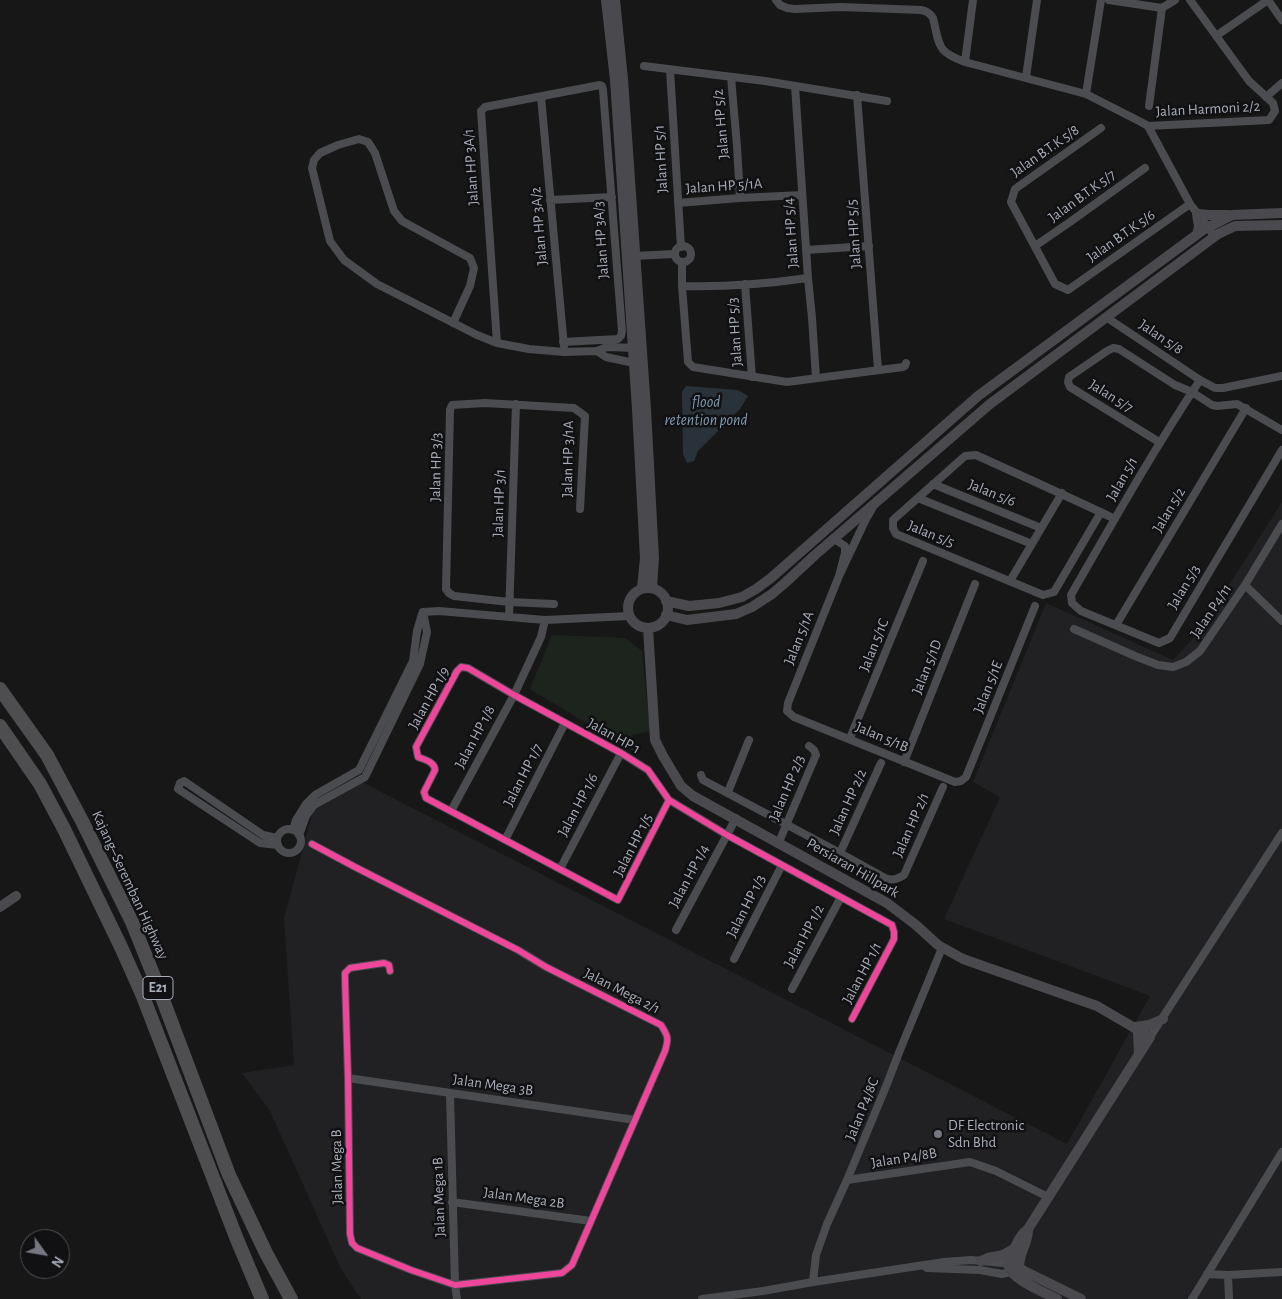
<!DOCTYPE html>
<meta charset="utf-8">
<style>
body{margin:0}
#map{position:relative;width:1282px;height:1299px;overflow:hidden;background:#171717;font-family:"Alegreya Sans",sans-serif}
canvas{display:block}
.north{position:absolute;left:20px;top:1229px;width:50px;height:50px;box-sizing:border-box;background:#111113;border:1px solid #4d4f55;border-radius:50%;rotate:122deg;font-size:14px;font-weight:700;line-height:20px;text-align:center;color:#a8adb8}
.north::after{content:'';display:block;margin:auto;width:18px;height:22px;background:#757880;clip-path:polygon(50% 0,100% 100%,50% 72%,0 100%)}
</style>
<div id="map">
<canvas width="1282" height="1299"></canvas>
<div class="north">N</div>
</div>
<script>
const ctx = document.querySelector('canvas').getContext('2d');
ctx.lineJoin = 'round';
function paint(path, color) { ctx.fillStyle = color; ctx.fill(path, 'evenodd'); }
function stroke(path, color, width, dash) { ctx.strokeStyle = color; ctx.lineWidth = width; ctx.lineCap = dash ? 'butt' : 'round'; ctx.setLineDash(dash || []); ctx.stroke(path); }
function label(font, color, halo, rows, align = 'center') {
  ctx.font = font + ' "Alegreya Sans",sans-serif'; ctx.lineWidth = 5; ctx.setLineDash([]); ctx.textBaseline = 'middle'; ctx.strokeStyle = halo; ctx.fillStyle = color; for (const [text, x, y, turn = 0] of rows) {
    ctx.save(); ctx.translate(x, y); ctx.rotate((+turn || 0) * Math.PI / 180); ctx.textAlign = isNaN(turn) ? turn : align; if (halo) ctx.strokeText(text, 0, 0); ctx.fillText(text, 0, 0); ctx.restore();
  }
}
paint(new Path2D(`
 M1282,502v797h-921l-20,-30 -71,-158 -28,-38 52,-8 -10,-147 32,-117 38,-23 713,366 83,-148 -206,-77 56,-122 -27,-15 73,-179 127,57 26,-28z`), '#212123');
paint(new Path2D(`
 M552,635l73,3 17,13 8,80 -18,4 3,17 -105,-63z`), '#1d241e');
paint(new Path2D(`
 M686,386l52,4 10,6 -8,13 -42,42 -4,10 -7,2 -4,-9 -1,-62z`), '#2a3239');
stroke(new Path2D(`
 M776,0l4,5 7,3 8,1 46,-2 80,3c6,1 9,3 12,8 7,28 3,33 32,44l121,32 55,28 7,4 42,78 18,23 6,9
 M1109,0l53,8 13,-8
 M1268,0l14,20
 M1216,36l52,-36
 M965,62l8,-62
 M644,66l121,15 122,20
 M670,70l11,177
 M731,77l6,69 3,52
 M1026,77l11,-77
 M795,86l13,192 4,40 4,60
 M1086,94l15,-94
 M857,95l21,275
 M541,97l23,249
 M1266,97l16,-14
 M1149,106l13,-98
 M1148,126l121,-6 6,-9 -2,-8 -24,-22 -59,-81
 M1101,128l-86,61 -4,13 44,82 13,6 122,-86
 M550,200l62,-3
 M678,203l62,-5 62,-3
 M1035,246l35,-24 75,-54
 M675 254a8 8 0 1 1 16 0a8 8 0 1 1-16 0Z
 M806,250l63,-4
 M632,256l43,-2
 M682,262v24l6,76 5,5 94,15 116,-15 2,-1 1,-3
 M745,284l7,93
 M682,286c42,1 84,-2 126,-8
 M1106,317l94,63 15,8h8l59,-12
 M453,323l17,-37 4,-18 -4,-10 -68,-37 -8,-10 -19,-58 -7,-11 -9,-3 -21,6 -18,8 -6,7 -2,8 18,73 14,19 33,24 100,51 20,8 32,6 35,3 33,-1 10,-4 31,1
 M497,343l-16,-232 4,-4 115,-22 2,1 1,4 19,241 -1,5 -3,3 -55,3
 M597,351l9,6 28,6h4
 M1200,380c-46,69 -87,142 -129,215l1,8 9,8 78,32 11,-5 112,-188
 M1159,442l-89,-55 -2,-5 1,-5 38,-26 6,-3 6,1 56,36 17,7 20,13 5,1 20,-2 45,26
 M933,484l108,44
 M918,498l114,46
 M1101,512l-47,80 -11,3 -147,-61 -3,-6v-8l72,-64 11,-1c46,21 93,42 139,64
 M834,539l11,7v7l-6,23 27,-57 6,-10
 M839,576l-51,127 -1,8 7,6 161,65 6,-1 5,-4 69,-171
 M1010,581l52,-88
 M1245,585l37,36
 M554,604l-45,-2 -55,-6 -5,-3 -3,-4 4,-179 2,-5 33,-2 89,5 11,8 -5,93
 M423,612l16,-1 106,9 84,-4
 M509,617l7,-213
 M1116,625l130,-217
 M1074,629l61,27 23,9 15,2 13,-5 14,-11 45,-66 37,-61
 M850,738l73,-177
 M904,762l71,-178
 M701,775l2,5 137,73 45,25c8,3 12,1 19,-3l39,-88
 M728,792l21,-52
 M669,800l-51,100 -192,-102 -2,-6 11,-22c0,-8 -10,-10 -17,-13l-2,-10 41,-76 4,-4 7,1 46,27 107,58 27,17 21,30 58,35 165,90 2,7v7l-42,80
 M451,811l63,-116 27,-58 4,-17
 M277 841a12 12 0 1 1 24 0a12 12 0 1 1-24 0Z
 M293,830l3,-10 10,-16 9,-9 44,-25 54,-109 4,-30 5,-17
 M299,835l7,-19 8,-11 51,-28 55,-113 7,-32 -4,-20
 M277,838l-14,-3 -79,-54 -4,2 -2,6 82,54 18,2
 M505,840l60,-117
 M779,842l37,-87 -2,-5 -5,-4
 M312,844l43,23 163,83 28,17 115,58c7,11 8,13 4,26l-93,214 -10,8 -107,12 -44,-15 -54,-22 -5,-5 -2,-9 -2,-156 -3,-99v-6l5,-5 34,-5 5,2 1,6
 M840,853l41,-90
 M560,869l61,-116
 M676,930l60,-112
 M734,959l48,-94
 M792,989l49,-92
 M1150,1037l132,-204
 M348,1078l287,42
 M450,1094l5,191 2,14
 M847,1180l123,-18 26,9 52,26
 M452,1202l139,19
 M927,1268l53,2 22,4 13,-3
 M1207,1274l21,1 54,-3
 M1228,1275l1,24
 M813,1282l3,-27 11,-31 20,-44 40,-96 13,-34 42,-102
 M702,1299l61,-8 50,-9 131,-20 27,-2 43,4
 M1192,1299l90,-147`), '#4b4c50', 8);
stroke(new Path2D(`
 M606,0l9,80 22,329 8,149 -3,30
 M615,0l8,79 23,330 8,149 -2,29
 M1197,234l2,-7 -2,-13 13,1h18
 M628 608a20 20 0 1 1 40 0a20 20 0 1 1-40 0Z
 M666,601l23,5 30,-3 23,-6 14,-8 15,-11 207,-182 225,-166 29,-15 50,-2
 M666,615l21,5 49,-6 16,-7 20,-13 14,-12 29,-27 175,-151 228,-170 17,-8 47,-1
 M648,628l7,112 8,16 18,30 12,10 194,107 29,22 22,20 25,14 134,47 53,31 -122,192c-8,6 -11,14 -15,23 -2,4 -5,10 -4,15 2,12 37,26 48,32
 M0,907l16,-11
 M1139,1054l-1,-22 -3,-5 14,-2 14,-6
 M1028,1229c1,14 -12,28 -8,40l61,30
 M981,1261l7,-3 15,-3 12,-7`), '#4a4a4e', 10);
stroke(new Path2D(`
 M0,689l47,66 35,66 50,101 25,62 72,191 37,78 25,46
 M0,726l40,58 24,45 57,118 21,47 94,243 26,62`), '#4e4e51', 14);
stroke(new Path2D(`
 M669,800l-51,100 -192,-102 -2,-6 11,-22c0,-8 -10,-10 -17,-13l-2,-10 41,-76 4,-4 7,1 46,27 107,58 27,17 21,30 58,35 165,90 2,7v7l-42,80
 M312,844l43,23 163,83 28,17 115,58c7,11 8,13 4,26l-93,214 -10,8 -107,12 -44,-15 -54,-22 -5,-5 -2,-9 -2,-156 -3,-99v-6l5,-5 34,-5 5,2 1,6`), '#ed469a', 6);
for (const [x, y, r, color] of [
 [938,1134,5,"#757880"]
]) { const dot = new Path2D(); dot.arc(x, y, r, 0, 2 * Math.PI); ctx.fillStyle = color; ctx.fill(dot); stroke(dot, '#111113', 2); }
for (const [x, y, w] of [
 [158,988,30]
]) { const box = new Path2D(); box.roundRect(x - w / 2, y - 11.5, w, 23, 4); ctx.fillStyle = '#111113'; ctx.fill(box); stroke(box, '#a8adb8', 1); }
label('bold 14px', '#a8adb8', null, [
 ["E21",158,988]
]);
label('15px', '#a8adb8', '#111113', [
 ["Jalan Harmoni 2/2",1208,109,-3],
 ["Jalan HP 5/2",721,124,-95],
 ["Jalan B.T.K 5/8",1045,151,-35],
 ["Jalan HP 5/1",661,159,-93],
 ["Jalan HP 3A/1",471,167,-94],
 ["Jalan HP 5/1A",724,186,-4],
 ["Jalan B.T.K 5/7",1082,196,-36],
 ["Jalan HP 3A/2",539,226,-95],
 ["Jalan HP 5/4",791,233,-94],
 ["Jalan HP 5/5",854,234,-94],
 ["Jalan B.T.K 5/6",1121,236,-35],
 ["Jalan HP 3A/3",601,240,-94],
 ["Jalan HP 5/3",735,332,-94],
 ["Jalan 5/8",1161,337,34],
 ["Jalan 5/7",1111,396,32],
 ["Jalan HP 3/1A",568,459,-89],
 ["Jalan HP 3/3",436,467,-89],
 ["Jalan 5/1",1122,479,-60],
 ["Jalan 5/6",992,493,22],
 ["Jalan HP 3/1",499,503,-88],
 ["Jalan 5/2",1169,510,-59],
 ["Jalan 5/5",931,534,22],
 ["Jalan 5/3",1184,587,-59],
 ["Jalan P4/11",1211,611,-56],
 ["Jalan 5/1A",799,638,-68],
 ["Jalan 5/1C",874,645,-68],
 ["Jalan 5/1D",927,667,-68],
 ["Jalan 5/1E",988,687,-68],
 ["Jalan HP 1/9",429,698,-61],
 ["Jalan HP 1",614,736,29],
 ["Jalan HP 1/8",475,737,-62],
 ["Jalan 5/1B",882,737,23],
 ["Jalan HP 1/7",523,775,-63],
 ["Jalan HP 2/3",787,788,-67],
 ["Jalan HP 2/2",848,802,-66],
 ["Jalan HP 1/6",578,805,-62],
 ["Jalan HP 2/1",911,825,-66],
 ["Jalan HP 1/5",633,845,-63],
 ["Persiaran Hillpark",853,868,30],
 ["Jalan HP 1/4",689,876,-62],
 ["Kajang–Seremban Highway",130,885,65],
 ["Jalan HP 1/3",746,906,-63],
 ["Jalan HP 1/2",804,936,-62],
 ["Jalan HP 1/1",862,973,-62],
 ["Jalan Mega 2/1",622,991,27],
 ["Jalan Mega 3B",493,1085,8],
 ["Jalan P4/8C",862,1109,-68],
 ["Jalan P4/8B",904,1158,-9],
 ["Jalan Mega B",337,1167,-91],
 ["Jalan Mega 1B",439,1197,-92],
 ["Jalan Mega 2B",524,1198,8]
]);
label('15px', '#a8adb8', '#111113', [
 ["DF Electronic",948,1125],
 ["Sdn Bhd",948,1142]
], 'left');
label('italic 16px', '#7f9bb3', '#111113', [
 ["flood",706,402],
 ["retention pond",706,420]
]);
</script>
